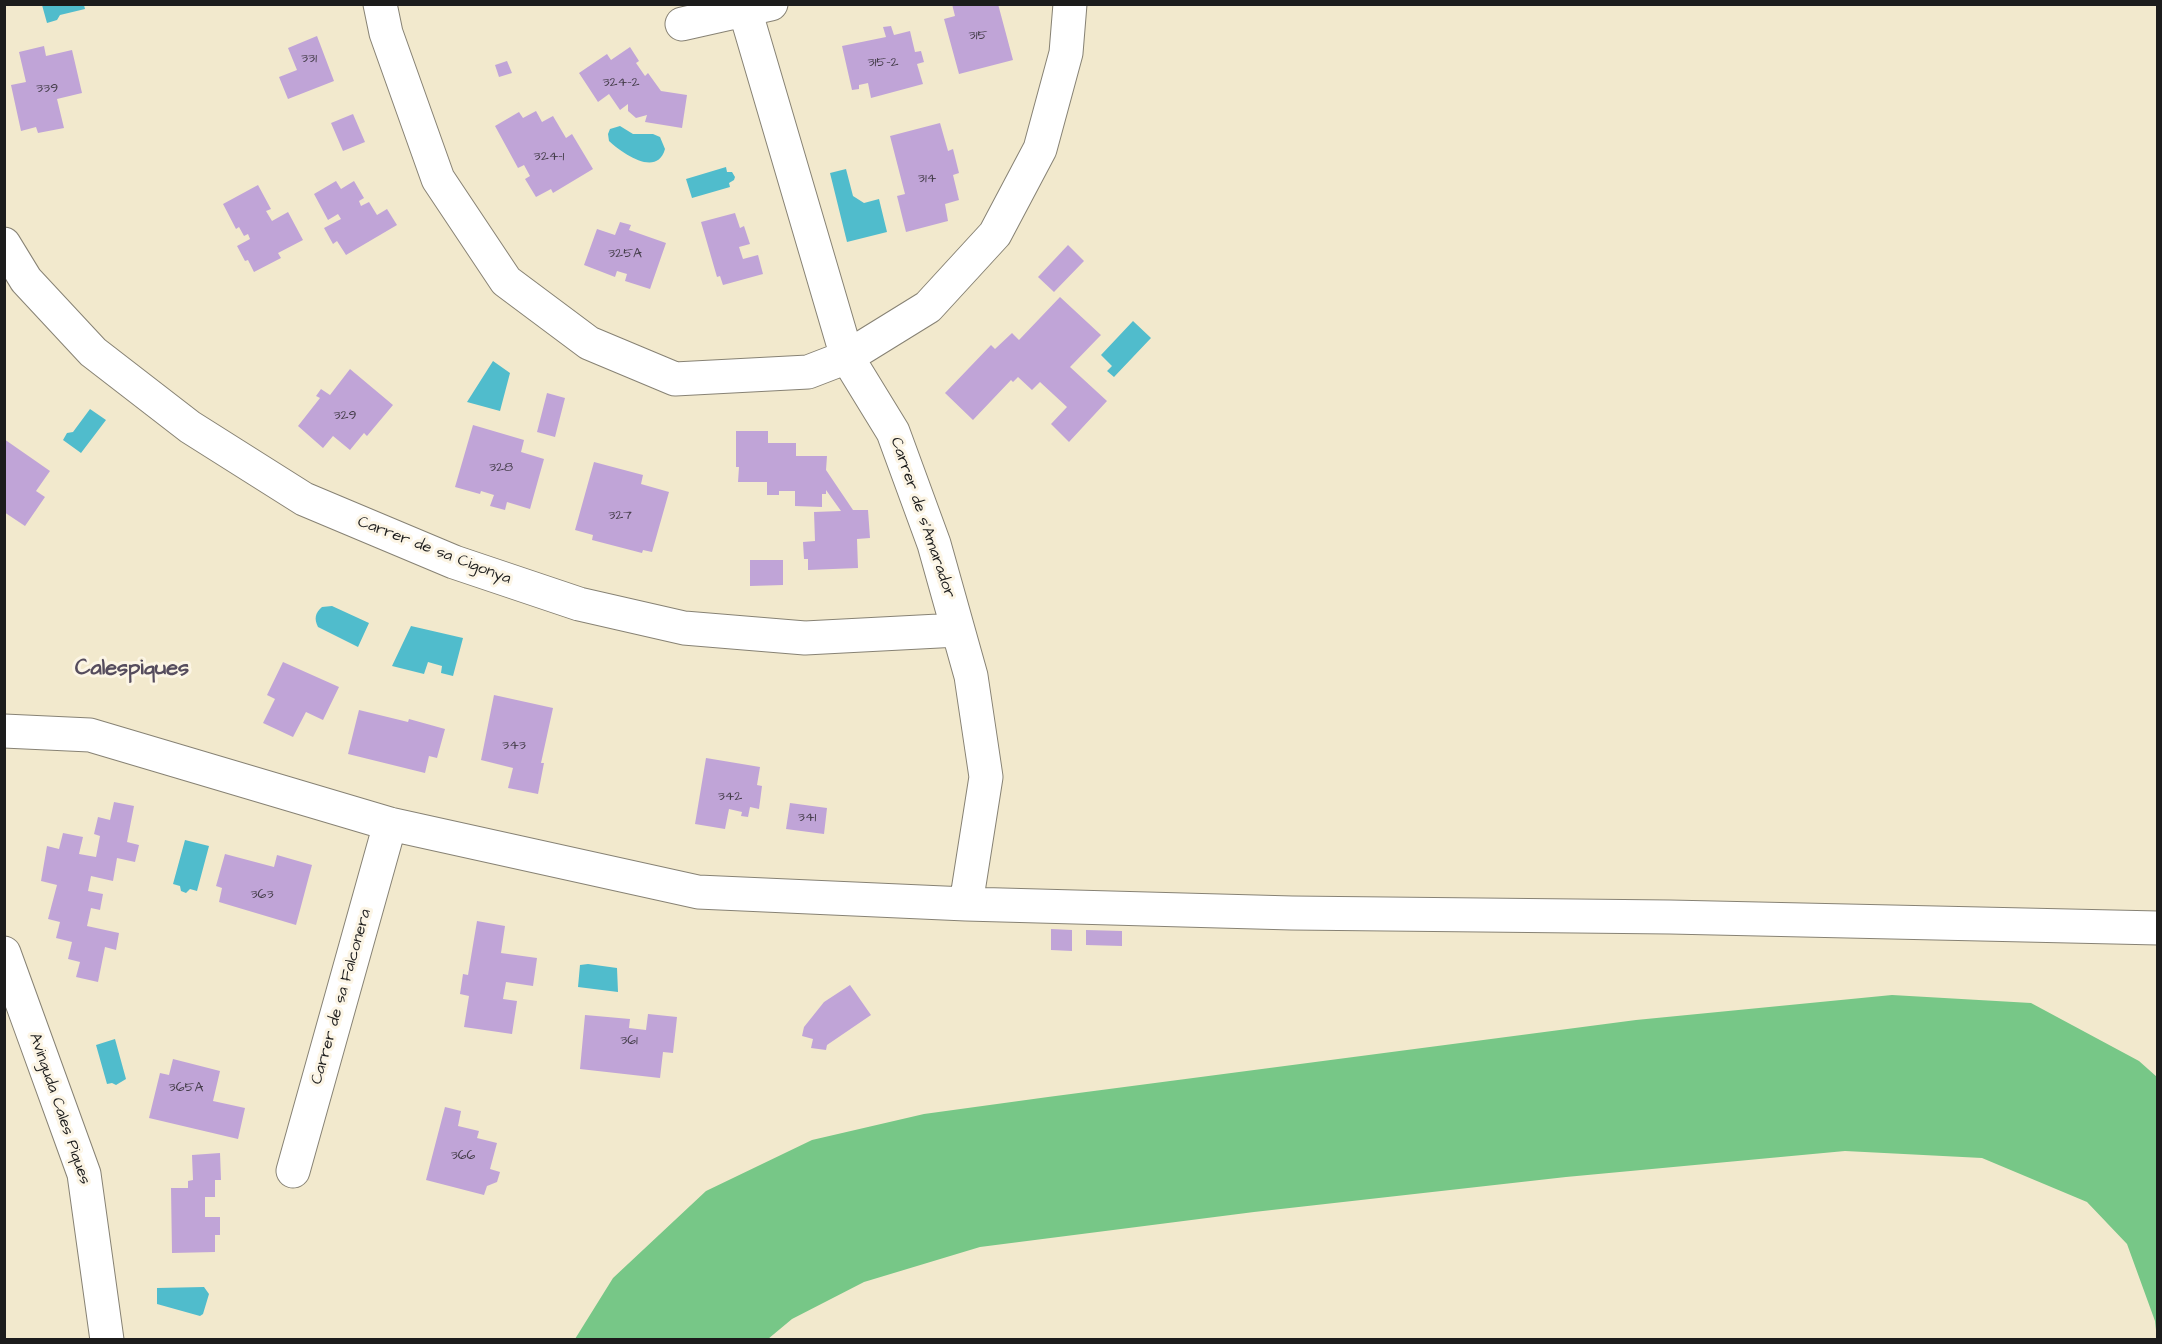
<!DOCTYPE html>
<style>
body{margin:0}
#map{position:relative;width:2162px;height:1344px;overflow:hidden;background:#f2e9cd;font-family:"Architects Daughter",sans-serif}
canvas{display:block}
.frame{position:absolute;inset:0;border:6px solid #1c1c1c;pointer-events:none}
</style>
<div id="map">
<canvas width="2162" height="1344"></canvas>
<div class="frame"></div>
</div>
<script>
const ctx = document.querySelector('canvas').getContext('2d');
ctx.lineJoin = 'round';
function paint(path, color) { ctx.fillStyle = color; ctx.fill(path, 'evenodd'); }
function stroke(path, color, width, dash) { ctx.strokeStyle = color; ctx.lineWidth = width; ctx.lineCap = dash ? 'butt' : 'round'; ctx.setLineDash(dash || []); ctx.stroke(path); }
function label(font, color, halo, rows, align = 'center') {
  ctx.font = font + ' "Architects Daughter",sans-serif'; ctx.lineWidth = 6; ctx.setLineDash([]); ctx.textBaseline = 'middle'; ctx.strokeStyle = halo; ctx.fillStyle = color; for (const [text, x, y, turn = 0] of rows) {
    ctx.save(); ctx.translate(x, y); ctx.rotate((+turn || 0) * Math.PI / 180); ctx.textAlign = isNaN(turn) ? turn : align; if (halo) ctx.strokeText(text, 0, 0); ctx.fillText(text, 0, 0); ctx.restore();
  }
}
paint(new Path2D(`
 M1892,995l139,8 108,58 18,16v262l-2,-18 -28,-77 -40,-42 -105,-44 -137,-7 -279,26 -312,35 -274,35 -116,35 -72,37 -24,20h-193l38,-61 93,-87 106,-51 112,-26 124,-17 588,-77z`), '#77c787');
paint(new Path2D(`
 M42,5h42l1,4 -25,6 -3,5 -10,3z
 M620,126l13,8h20l7,3 5,12c-8,29 -43,4 -56,-8l-1,-7 2,-5z
 M726,167l1,5h5l3,5 -1,3 -5,3 1,4 -38,11 -6,-19z
 M846,169l7,27 11,7 15,-4 8,33 -40,10 -17,-69z
 M1133,321l18,17 -37,39 -7,-6 5,-5 -11,-11z
 M493,361l17,12 -10,38 -33,-9z
 M90,409l16,11 -25,33 -18,-13 4,-7 6,-1z
 M332,606l37,17 -11,24 -40,-20c-4,-8 -3,-14 4,-20z
 M411,626l52,12 -10,38 -12,-3 1,-7 -14,-4 -4,12 -32,-8z
 M185,840l24,6 -12,45 -7,-2 -4,4 -5,-2 -1,-5 -7,-2z
 M588,964l29,4 1,24 -40,-5 2,-22z
 M115,1039l11,40 -10,6 -4,-2 -5,1 -11,-39z
 M204,1287l5,7 -6,20 -3,2 -43,-12v-16z`), '#50bccc');
paint(new Path2D(`
 M952,4h46l15,56 -54,14 -15,-55 11,-3z
 M891,26l3,9 16,-4 5,21 6,-1 3,11 -7,2 6,20 -52,14 -3,-15 -9,2v4l-7,1 -10,-44 44,-9 -3,-10z
 M317,36l17,45 -46,18 -9,-22 18,-7 -9,-22z
 M44,46l2,10 26,-6 10,43 -25,6 7,29 -26,5 -2,-6 -15,4 -10,-46 15,-3 -7,-30z
 M630,47l9,14 -3,2 9,13 3,-3 13,18 26,4 -5,33 -37,-6 2,-7 -11,3 -8,-7v-7l-8,6 -11,-16 -11,8 -19,-29 28,-19 4,6z
 M507,61l5,12 -13,4 -4,-12z
 M536,111l6,11 11,-6 13,22 6,-4 21,35 -40,24 -2,-4 -15,8 -11,-18 5,-3 -6,-11 -6,3 -23,-42 24,-14 4,6z
 M353,114l12,28 -22,9 -12,-28z
 M940,123l8,28 5,-2 6,24 -6,2 6,25 -14,4 3,17 -42,11 -9,-36 8,-2 -15,-58z
 M336,181l5,8 13,-8 10,17 -5,3 2,5 8,-4 8,13 10,-6 10,16 -51,30 -9,-14 -4,3 -9,-16 17,-9 -3,-5 -10,6 -14,-26z
 M258,185l13,24 -5,2 6,10 16,-9 15,28 -25,13 3,5 -27,14 -6,-12 -3,1 -8,-15 13,-7 -2,-5 -4,2 -5,-9 -3,2 -13,-25z
 M735,213l5,15 4,-2 6,18 -11,3 4,12 15,-4 5,19 -40,11 -3,-9 -3,1 -16,-55z
 M620,222l11,3 -2,5 37,13 -16,46 -25,-8 2,-7 -10,-3 -2,6 -31,-12 13,-36 18,6z
 M1068,245l16,16 -30,31 -16,-15z
 M1060,297l41,38 -31,32 37,34 -38,41 -18,-18 16,-17 -27,-25 -8,8 -14,-13 -5,5 -2,-2 -38,40 -28,-27 46,-48 4,4 17,-16 7,7z
 M350,369l43,36 -26,31 -3,-3 -14,17 -17,-14 -10,12 -25,-22 22,-28 -4,-2 5,-7 9,6z
 M547,393l18,5 -10,39 -18,-5z
 M473,425l51,15 -3,12 23,7 -14,50 -23,-7 -2,8 -15,-4 4,-11 -13,-4 -1,3 -25,-7z
 M736,431h32v12h28v13h31l-1,14 27,40h15l2,28 -13,1 1,29 -50,2v-11h-4l-1,-17 12,-1 -1,-29 27,-1 -15,-21v4h-4v13l-27,-1v-15h-16v4h-12v-13h-29l1,-15h-3z
 M4,439l46,32 -14,20 9,6 -20,29 -21,-14z
 M594,462l49,13 -2,9 28,8 -17,60 -9,-2 -1,3 -50,-13 1,-5 -18,-5z
 M750,560h33v25l-33,1z
 M283,662l56,25 -16,33 -17,-8 -13,25 -30,-14 12,-24 -8,-4z
 M494,695l59,13 -12,55h3l-6,31 -30,-6 5,-20 -32,-8z
 M359,710l49,12 1,-3 36,10 -8,29 -8,-2 -4,17 -77,-19z
 M706,758l54,9 -3,18 5,1 -3,23 -9,-2 -2,10 -7,-1 1,-4 -13,-3 -4,20 -30,-5z
 M114,802l20,4 -7,36 12,3 -4,17 -18,-4 -4,23 -22,-5 -3,15 15,3 -3,16 -9,-2 -4,18 32,7 -3,17 -11,-3 -7,35 -22,-5 4,-15 -12,-3 4,-17 -16,-4 4,-16 -12,-3 9,-34 -16,-4 6,-35 12,3 4,-16 20,4 -4,17 17,3 4,-21 -6,-2 4,-17 12,3z
 M790,803l37,5 -3,26 -38,-5z
 M225,854l49,13 3,-12 35,10 -16,60 -77,-23 3,-14 -6,-2z
 M477,921l28,5 -4,27 36,5 -4,28 -27,-4 -3,17 14,2 -5,33 -48,-7 5,-31 -9,-2 3,-20 5,1z
 M1051,929l21,1v21l-21,-1z
 M1086,930l36,1v15l-36,-1z
 M850,985l21,30 -44,30 -1,5 -15,-2 2,-9 -11,-3 2,-9 20,-25z
 M648,1014l29,3 -4,36 -10,-1 -3,26 -80,-9 5,-54 45,4 -1,9 17,2z
 M173,1059l47,12 -7,30 32,7 -7,31 -89,-21 11,-45 9,2z
 M445,1107l16,4 -3,15 21,5 -2,7 20,5 -7,26 10,3 -3,10 -10,4 -3,9 -58,-15z
 M220,1153l1,27h-6v17h-10v20h15v18h-5v17l-43,1 -1,-65h17v-7l5,-1 -1,-25z`), '#c0a4d7');
const minor = new Path2D(`
 M380,4l6,29 52,146 68,102 83,62 86,36 133,-7 39,-15 81,-50 67,-73 45,-85 26,-96 4,-49
 M745,10l102,347 46,75 41,112 37,132 15,101 -20,127
 M682,24l89,-20
 M4,244l22,36 67,72 97,75 114,72 150,63 125,42 105,24 121,10 153,-8
 M4,731l86,4 300,89 308,68 268,12 326,9 378,4 488,11
 M4,953l80,221 23,166
 M293,1171l97,-347`);
stroke(minor, '#878274', 35);
stroke(minor, '#fff', 33);
label('14px', '#453e4b', null, [
 ["315",978,36],
 ["331",309,59],
 ["315-2",883,63],
 ["324-2",621,83],
 ["339",47,89],
 ["324-1",549,157],
 ["314",927,179],
 ["325A",625,254],
 ["329",345,416],
 ["328",501,468],
 ["327",620,516],
 ["343",514,746],
 ["342",730,797],
 ["341",807,818],
 ["363",262,895],
 ["361",629,1041],
 ["365A",186,1088],
 ["366",463,1156]
]);
label('16px', '#1c1c1c', '#fcf5e5', [
 ["Carrer de s'Amarador",922,518,71],
 ["Carrer de sa Cigonya",434,551,21],
 ["Carrer de sa Falconera",342,997,-74],
 ["Avinguda Cales Piques",59,1109,71]
]);
label('bold 22px', '#554c5d', '#fcf5e5', [
 ["Calespiques",132,669]
]);
</script>
